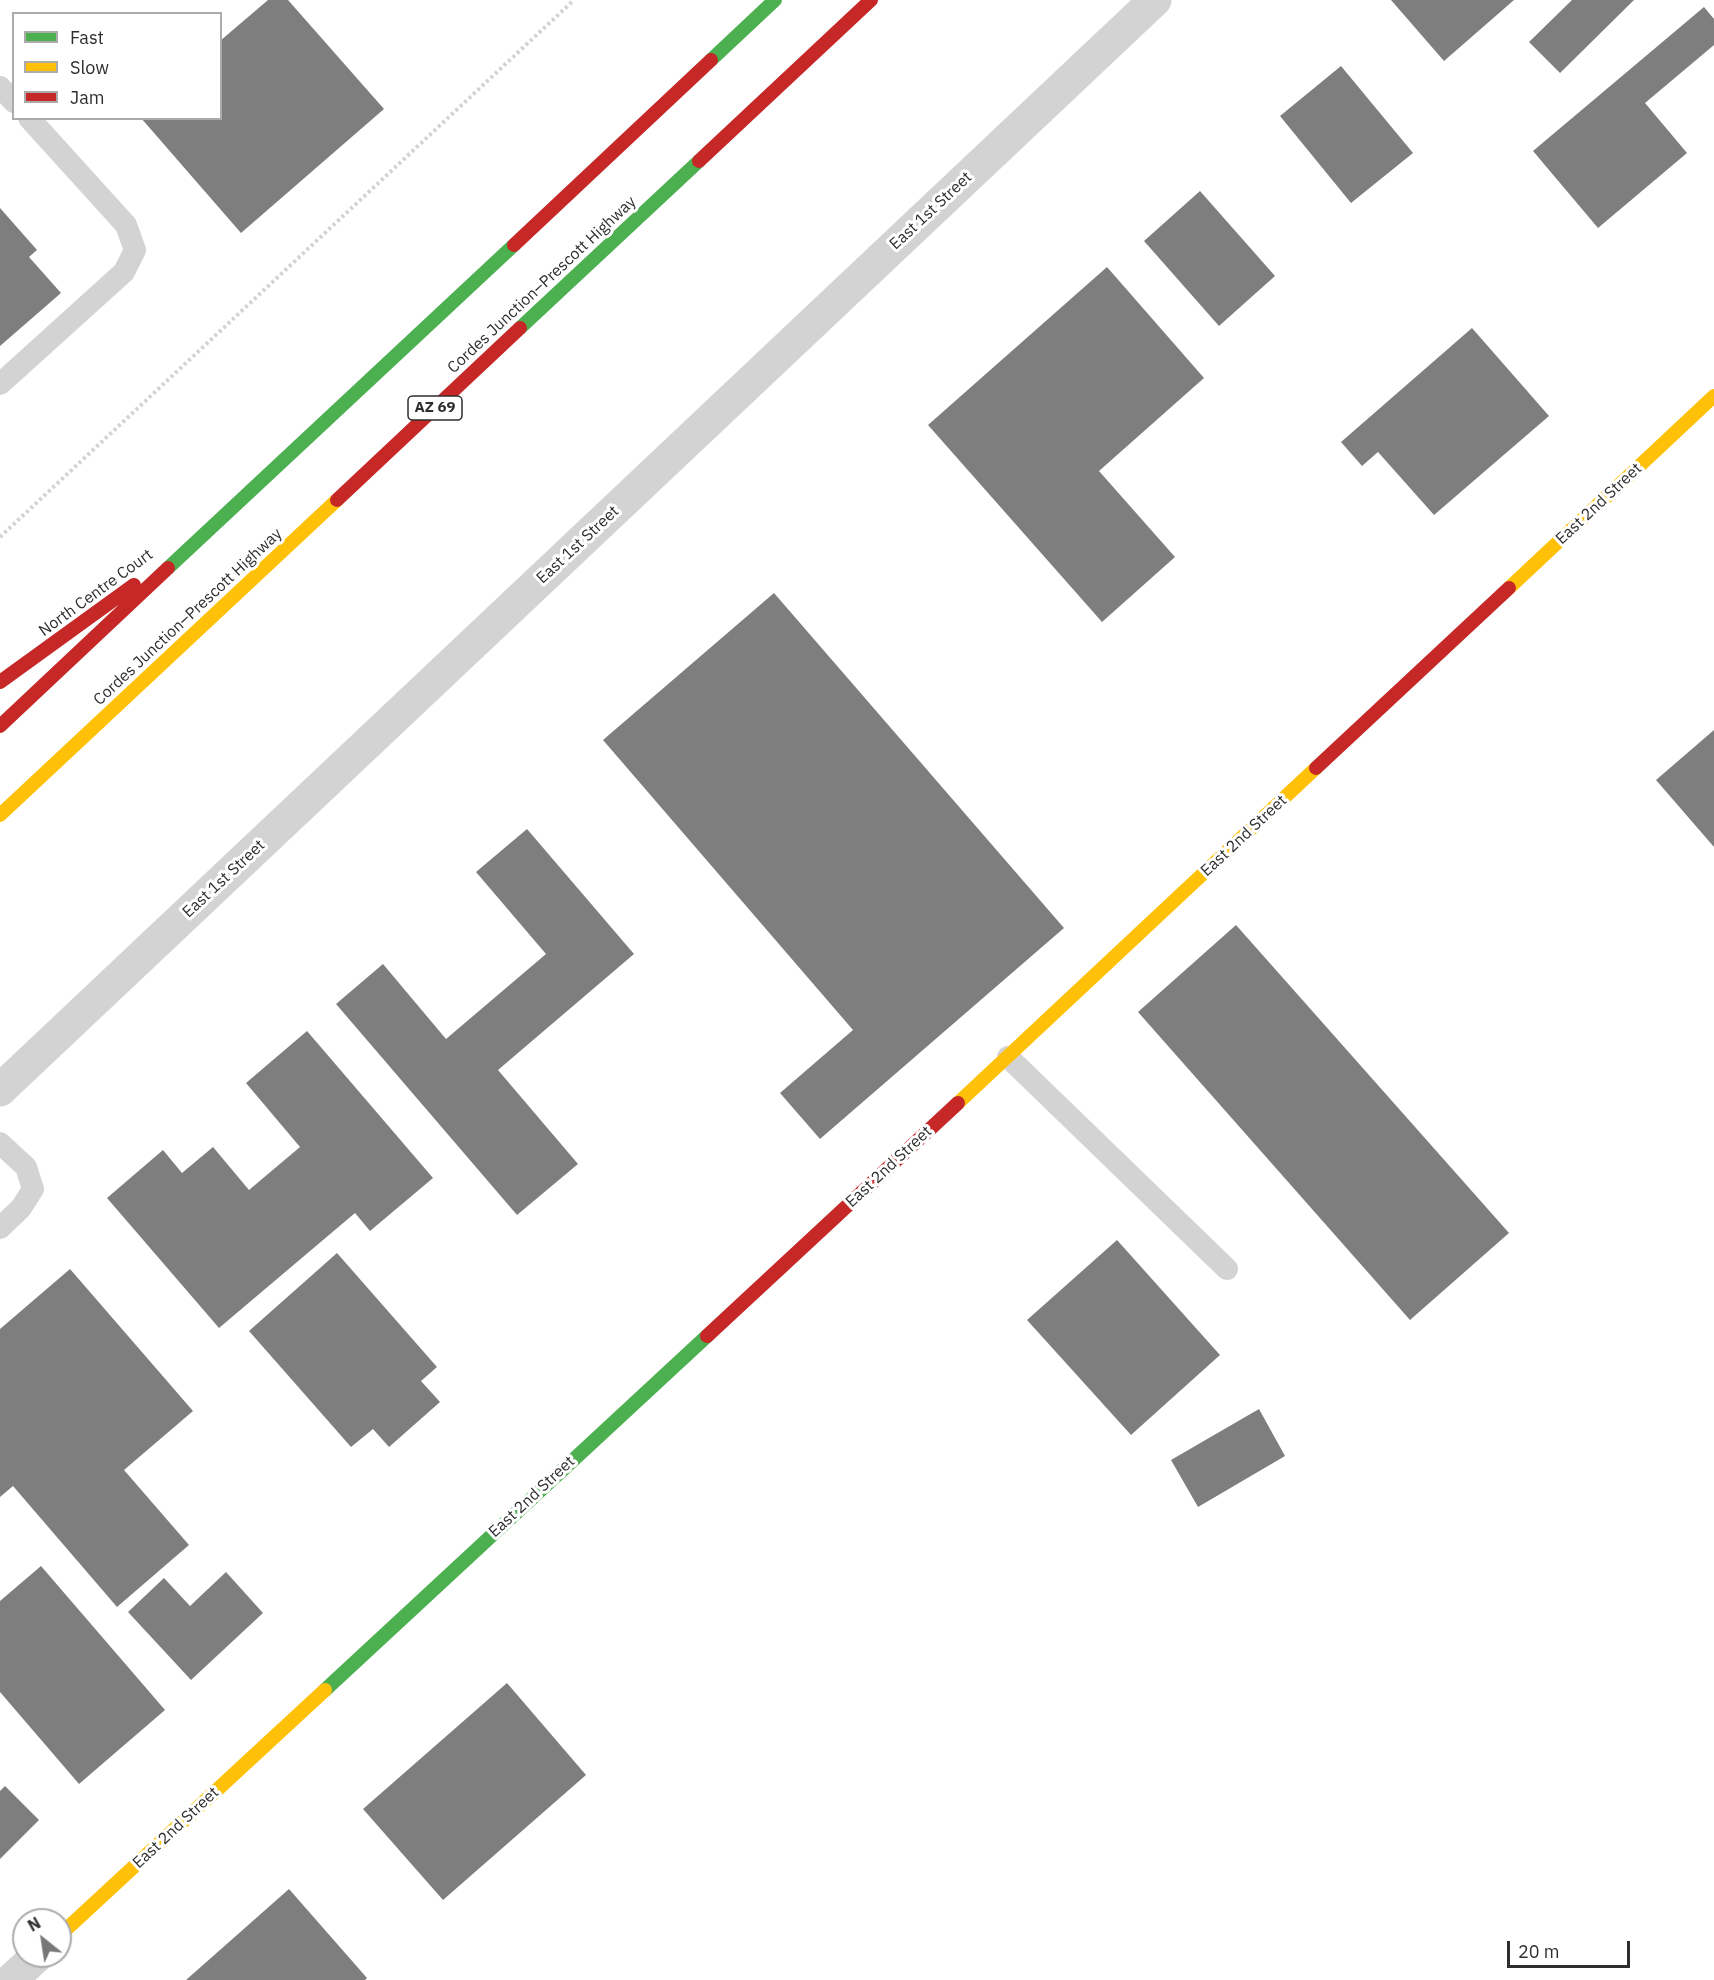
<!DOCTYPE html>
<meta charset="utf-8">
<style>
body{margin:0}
#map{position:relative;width:1714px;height:1980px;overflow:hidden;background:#fff;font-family:"IBM Plex Sans",sans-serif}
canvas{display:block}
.legend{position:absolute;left:12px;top:12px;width:210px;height:108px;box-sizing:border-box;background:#fff;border:2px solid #ababab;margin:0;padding:8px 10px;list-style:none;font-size:18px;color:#2e2e2e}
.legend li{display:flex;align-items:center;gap:12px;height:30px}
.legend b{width:30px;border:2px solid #ababab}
.north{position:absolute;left:12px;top:1908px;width:60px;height:60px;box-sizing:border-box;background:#fff;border:2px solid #ababab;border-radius:50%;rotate:330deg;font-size:16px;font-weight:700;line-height:24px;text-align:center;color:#2e2e2e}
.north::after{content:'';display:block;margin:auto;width:21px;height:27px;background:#777;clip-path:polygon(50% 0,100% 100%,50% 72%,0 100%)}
.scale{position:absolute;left:1507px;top:1941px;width:123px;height:27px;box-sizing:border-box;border:3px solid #2e2e2e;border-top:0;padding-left:8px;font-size:18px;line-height:21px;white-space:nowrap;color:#2e2e2e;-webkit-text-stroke:4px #fff;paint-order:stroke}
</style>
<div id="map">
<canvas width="1714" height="1980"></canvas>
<ul class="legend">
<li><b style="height:8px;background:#4caf50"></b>Fast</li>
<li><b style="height:8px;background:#ffc107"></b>Slow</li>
<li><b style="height:8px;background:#c62828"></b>Jam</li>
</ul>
<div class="north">N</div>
<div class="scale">20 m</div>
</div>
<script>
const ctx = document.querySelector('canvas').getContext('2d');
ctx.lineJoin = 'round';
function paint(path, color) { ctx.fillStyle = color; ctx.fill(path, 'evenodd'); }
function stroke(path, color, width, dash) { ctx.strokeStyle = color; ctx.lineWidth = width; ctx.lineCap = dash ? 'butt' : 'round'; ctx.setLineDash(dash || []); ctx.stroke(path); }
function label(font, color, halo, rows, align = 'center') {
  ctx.font = font + ' "IBM Plex Sans",sans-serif'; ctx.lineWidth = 6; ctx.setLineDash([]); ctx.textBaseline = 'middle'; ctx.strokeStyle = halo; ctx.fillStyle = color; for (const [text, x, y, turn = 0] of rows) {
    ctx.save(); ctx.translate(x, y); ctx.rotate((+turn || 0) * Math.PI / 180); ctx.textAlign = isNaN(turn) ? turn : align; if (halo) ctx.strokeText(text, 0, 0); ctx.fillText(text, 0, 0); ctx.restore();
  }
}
paint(new Path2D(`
 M268,0h20l96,109 -143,124 -100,-115h79v-77z
 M1391,0h123l-70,61z
 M1572,0h62l-74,73 -31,-31z
 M1704,7l10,12v26l-69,58 42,50 -89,75 -65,-77z
 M1341,66l72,87 -62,50 -71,-87z
 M1200,191l75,85 -56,50 -75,-85z
 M0,208l37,42 -8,7 32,36 -61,53z
 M1107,267l97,111 -105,93 76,86 -73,65 -174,-197z
 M1472,328l77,88 -115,99 -56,-63 -16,14 -21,-24z
 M774,593l290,335 -244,211 -40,-46 73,-63 -250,-290z
 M1714,730v117l-58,-67z
 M527,829l107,125 -136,116 80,94 -61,51 -181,-211 47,-40 63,75 100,-85 -70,-82z
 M1236,925l273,308 -99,87 -272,-308z
 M307,1031l126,147 -63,53 -15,-18 -136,115 -112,-130 56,-48 19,23 31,-26 36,43 51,-43 -54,-64z
 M1117,1240l103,115 -89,80 -104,-115z
 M337,1253l100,114 -16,14 19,21 -51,45 -16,-18 -22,18 -102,-116z
 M70,1269l123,142 -69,59 65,75 -72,62 -104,-121 -13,11v-168z
 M1259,1409l26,47 -87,51 -27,-47z
 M41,1566l124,144 -86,74 -79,-92v-91z
 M226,1572l37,41 -72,67 -63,-68 36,-34 26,28z
 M507,1683l79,92 -143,125 -80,-91z
 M5,1786l34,34 -39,39v-68z
 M289,1889l78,89 -2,2h-179z`), '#7e7e7e');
stroke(new Path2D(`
 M0,537l574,-537`), '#d3d3d3', 4, [3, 3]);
stroke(new Path2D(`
 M0,87l14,15
 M0,384l124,-112 11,-22 -9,-25 -97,-107
 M1008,1057l219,212
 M0,1143l26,24 7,22 -12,19 -21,20`), '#d3d3d3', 22);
stroke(new Path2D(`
 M0,1090l1155,-1090
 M11,1980l26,-24`), '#d3d3d3', 33);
stroke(new Path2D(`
 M711,60l64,-60
 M520,328l179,-167
 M168,568l346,-323
 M325,1690l382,-354`), '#4caf50', 14);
stroke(new Path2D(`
 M1509,588l205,-192
 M0,815l337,-315
 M958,1103l358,-335
 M60,1935l265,-245`), '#ffc107', 14);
stroke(new Path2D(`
 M699,161l172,-161
 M514,245l197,-185
 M337,500l183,-172
 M0,682l134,-97
 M0,726l168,-158
 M1316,768l193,-180
 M707,1336l251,-233`), '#c62828', 14);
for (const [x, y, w] of [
 [435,408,54]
]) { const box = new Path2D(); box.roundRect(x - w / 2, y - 12, w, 24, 4.5); ctx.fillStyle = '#fff'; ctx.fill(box); stroke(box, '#2e2e2e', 1.5); }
label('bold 15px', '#2e2e2e', null, [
 ["AZ 69",435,408]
]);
label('16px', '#2e2e2e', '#fff', [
 ["East 1st Street",931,211,-43],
 ["Cordes Junction–Prescott Highway",542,285,-43],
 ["East 2nd Street",1599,504,-43],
 ["East 1st Street",578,545,-43],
 ["North Centre Court",96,593,-36],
 ["Cordes Junction–Prescott Highway",188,617,-43],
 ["East 2nd Street",1244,836,-43],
 ["East 1st Street",224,879,-43],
 ["East 2nd Street",889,1167,-43],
 ["East 2nd Street",532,1497,-43],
 ["East 2nd Street",176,1828,-43]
]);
</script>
